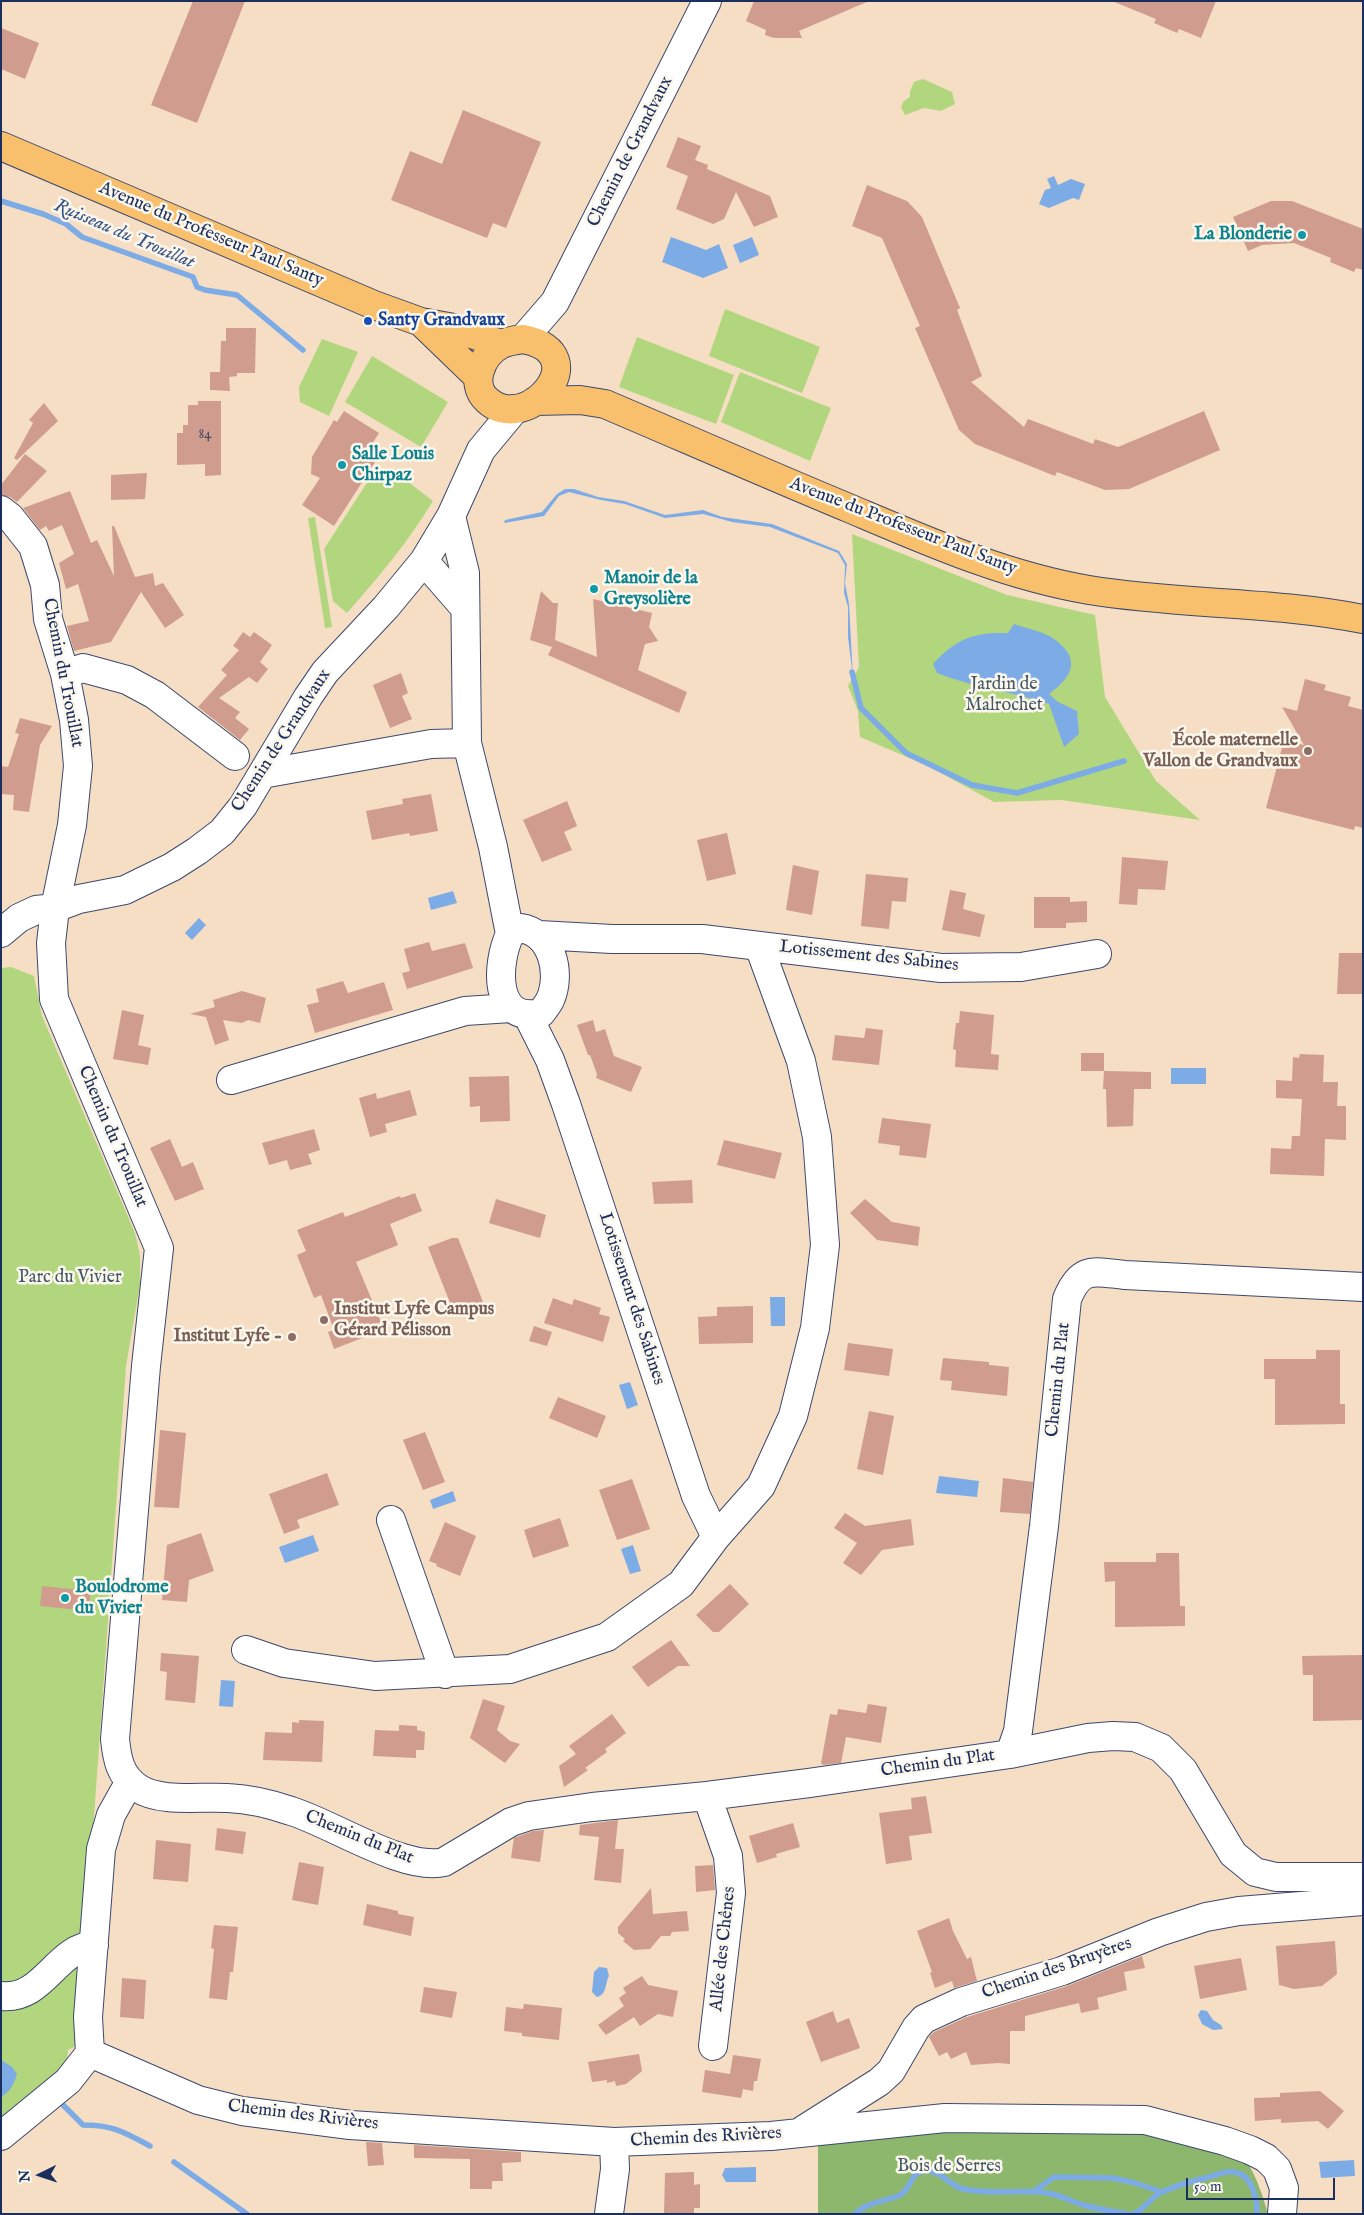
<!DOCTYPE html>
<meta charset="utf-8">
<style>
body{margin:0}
#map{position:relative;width:1364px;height:2215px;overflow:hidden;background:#f5dec4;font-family:"IM FELL English",serif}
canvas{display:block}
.frame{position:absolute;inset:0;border:2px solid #1b2f5e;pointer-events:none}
.north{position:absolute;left:15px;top:2150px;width:50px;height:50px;-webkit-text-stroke:4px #fbf7ec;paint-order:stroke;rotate:266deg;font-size:14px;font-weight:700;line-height:20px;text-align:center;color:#1b2f5e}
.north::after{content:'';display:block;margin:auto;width:18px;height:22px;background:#1b2f5e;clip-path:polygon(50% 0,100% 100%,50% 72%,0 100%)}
.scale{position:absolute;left:1186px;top:2178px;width:149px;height:22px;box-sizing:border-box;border:2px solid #1b2f5e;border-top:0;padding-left:6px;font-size:15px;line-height:18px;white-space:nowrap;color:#1b2f5e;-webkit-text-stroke:4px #fbf7ec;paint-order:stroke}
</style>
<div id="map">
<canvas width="1364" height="2215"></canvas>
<div class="frame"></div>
<div class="north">N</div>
<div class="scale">50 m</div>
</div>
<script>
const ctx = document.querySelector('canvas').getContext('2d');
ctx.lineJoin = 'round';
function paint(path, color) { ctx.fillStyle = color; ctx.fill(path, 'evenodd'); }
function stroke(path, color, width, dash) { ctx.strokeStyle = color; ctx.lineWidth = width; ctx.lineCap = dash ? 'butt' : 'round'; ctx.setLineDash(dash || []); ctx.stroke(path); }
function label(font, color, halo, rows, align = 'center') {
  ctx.font = font + ' "IM FELL English",serif'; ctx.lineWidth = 5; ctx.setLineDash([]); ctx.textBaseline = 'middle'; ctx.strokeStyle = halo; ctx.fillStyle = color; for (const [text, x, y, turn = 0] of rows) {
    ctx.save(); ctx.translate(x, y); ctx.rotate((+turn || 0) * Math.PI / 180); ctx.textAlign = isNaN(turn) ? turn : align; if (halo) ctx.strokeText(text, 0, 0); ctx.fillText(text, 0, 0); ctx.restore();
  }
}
paint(new Path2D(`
 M923,79l29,13 3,12 -14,7 -17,-3 -19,7 -4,-8 3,-6 6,-4v-6l4,-9z
 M725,309l95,38 -18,46 -93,-37z
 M637,337l97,38 -18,49 -97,-37z
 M322,339l36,13 -29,64 -29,-14 -1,-15z
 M372,356l76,46 -27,45 -76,-45z
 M740,372l91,36 -21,53 -89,-39z
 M394,471l39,30c-25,41 -54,76 -86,112l-14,-12 -9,-52 50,-77z
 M315,517l17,110 -7,1 -17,-110z
 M852,534l155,61 88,20 10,82 51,84 44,39 -139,-20 -67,2 -66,-36 -68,-29 -2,-26 -10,-25 11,-19z
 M11,967l23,9 8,40 93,217 5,22v29l-14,82 -32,451 -18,229 -8,4 -2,22 -65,56v-1160z`), '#b2d67e');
paint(new Path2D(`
 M1143,2123c33,8 81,13 104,40 9,11 17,37 21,51h-450v-71l22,-12z`), '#8db76d');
paint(new Path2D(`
 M1054,176l4,9 13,-6 14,5 -6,16 -6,-2 -24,10 -10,-4 6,-14 6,-2 -4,-9z
 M671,237l35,13 13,-6 9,24 -25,10 -41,-16z
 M752,237l7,18 -19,8 -7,-18z
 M565,489h9l24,8 26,4 41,14 38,-5 19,7 50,7 67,27 8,13 -2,19 4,21 4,74 -5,-41v-30l-4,-14 1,-28 -7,-12 -68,-26 -38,-5 -29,-8 -38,4 -40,-14 -24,-4 -32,-8 -10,4 -15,20 -40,7 1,-3 37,-8 15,-18z
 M1014,624c11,4 27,7 37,13 31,20 23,39 -2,57l9,8 19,9 2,23 -15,13 -15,-43c-37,-13 -76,-16 -112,-31l-4,-9c23,-25 40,-32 75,-31z
 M453,891l4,12 -26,7 -3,-12z
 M199,918l7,7 -14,15 -7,-7z
 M1171,1068h35v16h-35z
 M770,1297h15v29h-14z
 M630,1382l8,23 -11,4 -8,-24z
 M939,1476l40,5 -2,16 -41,-4z
 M453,1491l3,10 -23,8 -3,-9z
 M313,1535l6,16 -34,12 -6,-16z
 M633,1545l8,26 -11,3 -9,-25z
 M221,1680l14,1 -2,26 -14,-1z
 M599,1967l8,1 2,8c-4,7 -2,19 -12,21l-5,-5 2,-20z
 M1201,2010l6,1 6,9 8,5 2,4 -10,1 -11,-6 -4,-9z
 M1,2060l11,7 5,7c-3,10 -7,18 -16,23z
 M1354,2160l1,16 -34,2 -2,-16z
 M756,2167v15h-30l-4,-7 3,-7z`), '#7cabe6');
stroke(new Path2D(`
 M1,201l42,13 23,10 16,13 111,40 4,10 8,3 32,5 66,55
 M852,672l9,36 45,45 66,32 45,8 107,-32
 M57,2099l26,26c30,0 41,7 67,21
 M174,2162l73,52
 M1033,2192l21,-15 59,1 22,5 27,9
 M855,2214c13,-14 39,-13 48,-21 7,-6 9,-20 20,-22 17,-3 26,15 40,18 28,6 57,0 84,4 13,2 24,8 36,12 14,4 30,6 45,9
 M1133,2214c11,-4 17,-16 27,-21 16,-8 32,-12 49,-16 6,-1 12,-5 18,-5 24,-3 30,24 30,42`), '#7cabe6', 5.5);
paint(new Path2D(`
 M193,1h52l-48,122 -46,-18z
 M754,1h115l-70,30 3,7h-28l-9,-3 1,-5 -20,-9z
 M1112,1h104l-15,37 -22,-9 -2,4 -23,-10 2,-4z
 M1,28l38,15 -14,36 -24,-10z
 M463,110l78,32 -35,86 -13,-5 -6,15 -96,-38 19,-49 32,13z
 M678,137l23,9 -6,14 13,5 -1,4 63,27 8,21 -24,10 -18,-35 -12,27 -11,5 -37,-15 12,-33 -22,-9z
 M867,185l40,16 15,16 38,91 -3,2 25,66 -11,6 53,45 4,-8 65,25 2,-5 23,8 86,-36 16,39 -91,39 -24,1 -48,-18 -2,4 -80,-32 -16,-14 -44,-102 5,-2 -38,-88 -30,-12z
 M1271,201h21l71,28v41l-7,-2 -2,4 -24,-10 1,-4 -37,-15 -32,2 -14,6 -15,-34z
 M226,328h30l-1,45h-18v3l-8,1 1,14 -20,-1v-18h10l1,-31h5z
 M198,401h23v74l-16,1v-12l-28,1v-32h6v-8h5v-20h10z
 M44,403l14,18 -41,39 -3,-2 19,-35 -4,-3z
 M344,411l35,22 -7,11 10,7 -48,75 -32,-21 18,-27 -9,-4 1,-17 22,-37 3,2z
 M25,454l22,17 -30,31 -7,-5 -9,-2v-10z
 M147,473l-2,26 -34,1v-25z
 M70,491l21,52 6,-3 17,36 -2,-50h2l21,51 18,-4 2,13 8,-3 21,32 -19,13 -24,-36 -30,50 -37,9 -7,-25 22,-5 -11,-37 -12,5 -7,-26 15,-9 -12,-29 -13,6 -3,-5 -6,4 -17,-22z
 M541,591l12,12h5l-3,37 42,17 -4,-58 59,14 -3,14 9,14 -13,3 -7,26 49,22 -8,21 -131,-58 4,-8 -22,-7z
 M243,632l7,5 4,-5 18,13 -12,17 8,7 -11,14 -8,-6 -30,21 21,14 -5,6 14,11 -9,11 -42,-33 29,-32 -6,-5 18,-20 -6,-4z
 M401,673l7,20 -6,3 10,23 -22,9 -17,-43z
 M1305,679l21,6 -2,5 27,7 -3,9 15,4v118l-8,-2 -1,4 -88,-22 18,-68 20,5 -22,-38 15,4z
 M20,718l32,8 -12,19 -11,67 -16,-2 1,-15 -13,-1v-28l7,1 11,-33 -4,-1z
 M431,794l7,37 -28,5 -1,-3 -37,7 -6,-29 37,-7 -1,-5z
 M567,801l10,25 -13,6 8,18 -30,12 -19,-42z
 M727,833l9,41 -29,7 -10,-41z
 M1122,857l46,4 -3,29 -27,-1 -1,16 -18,-1z
 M793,865l26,6 -7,44 -26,-5z
 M866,874l42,4 -2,24 -14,-1 -3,28 -28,-3z
 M950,890l16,3 -3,16 22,6 -5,22 -38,-7z
 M1034,897h36v5l17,-1v21l-21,1v5h-32z
 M429,942l3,9 33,-8 8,25 -66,21 -5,-16 8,-2 -6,-22z
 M1339,953h24v41h-26z
 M343,981l5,12 36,-11 9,28 -78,23 -8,-28 12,-3 -3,-13z
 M242,991l24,7 -6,25 -12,-3 -6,3 -19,-3 6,20 -14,5 -9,-28 -16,-3 25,-7 -2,-7z
 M122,1010l22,5 -6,30 13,3 -3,17 -35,-6z
 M960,1011l34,4 -3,39 8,1 -1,15 -43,-3 1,-17 -3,-1 3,-26h3z
 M593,1020l3,12 9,-3 9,27 28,11 -11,25 -35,-14 1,-4 -7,-19h-2l-11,-30z
 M866,1028l17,2 -4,35 -47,-5 3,-25 29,3z
 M1081,1053h23v18h-23z
 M1300,1054l24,1 -1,27h15l-1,24h9v34l-21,-1 -1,37 -54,-2 1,-26 20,1 1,-13h8l2,-37 -26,-1v-18l16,1 1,-24 6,1z
 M1104,1071l47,1v17h-17l-1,37 -26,1 -1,-38h-3z
 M509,1076l1,45 -30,1v-16l-10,1 -1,-30z
 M410,1090l7,25 -32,9 2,8 -17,5 -11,-39 17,-5 1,6z
 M882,1118l49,6 -5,34 -27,-3 1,-9 -22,-3z
 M314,1129l6,21 -12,4 4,10 -22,6 -3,-10 -18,5 -7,-22z
 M170,1139l12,28 11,-5 11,27 -29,12 -25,-53z
 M724,1140l58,13 -7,26 -58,-14z
 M692,1180l1,23 -39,1 -2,-22z
 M415,1193l7,18 -32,13 8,21 -42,17 25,60 -3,1 2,8 -46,18 -6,-17 6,-2 -13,-35 -7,3 -17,-43 9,-4 -9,-21 46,-18 2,5 55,-21 1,2z
 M496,1199l50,16 -6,23 -51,-15z
 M865,1199l27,23 28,5 -2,19 -41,-6 -27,-27z
 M452,1238h6l25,64 -29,11 -26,-66z
 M553,1298l19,7 2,-6 27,9 -2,6 11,3 -7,25 -59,-19z
 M753,1306v37l-54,1 -1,-27 19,-1v-9z
 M534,1326l18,6 -5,14 -18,-5z
 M848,1343l45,6 -4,27 -45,-6z
 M1316,1350h24v54h5v20l-70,1v-46h-11v-20h52z
 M943,1358l46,4v3l20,2 -2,29 -56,-6 1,-9 -12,-1z
 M558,1397l48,19 -9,22 -48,-20z
 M869,1411l25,5 -11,59 -26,-6z
 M160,1430l26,3 -7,75 -25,-1z
 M425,1432l20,50 -22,8 -20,-50z
 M327,1473l12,32 -42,15 3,8 -16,6 -15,-40z
 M1003,1478l30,4 -3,32 -30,-2z
 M632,1479l18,50 -33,11 -18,-50z
 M845,1513l20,13 46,-7 3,26 -32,5 -21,25 -18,-12 14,-20 -23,-15z
 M560,1518l9,28 -36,12 -9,-28z
 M445,1522l31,14 -16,40 -24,-10 1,-2 -8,-3z
 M201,1533l13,38 -25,9 -2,22 -25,-2 5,-55z
 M1156,1553h23l1,53h5v20l-70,1v-46l-10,1 -1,-20h52z
 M730,1584l19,20 -30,28h-6l-17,-17z
 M42,1586l49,5 -3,20 -48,-5z
 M671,1640l19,26h-12l-30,21 -16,-20z
 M161,1653l38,3 -4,47 -30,-3 2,-28 -7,-1z
 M1363,1655v65l-50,1v-46h-10l-1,-19z
 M483,1699l22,7 -8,24 13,11 10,3 -15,19 -35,-25z
 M868,1704l19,3 -6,36 -35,-6 -5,26 -18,2 -2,-2 9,-49 7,1 1,-6 28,4z
 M612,1714l14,19 -21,16 2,3 -22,16 3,2 -24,17 -5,-21 17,-12 -7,-8z
 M299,1720l25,1 -2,41 -59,-2 2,-28 27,1v-11l7,1z
 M399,1725l18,1v4l8,2 -1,18h-8v8l-43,-2 2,-26 24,1z
 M926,1796l6,37 -23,3 3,24 -26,4 -7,-51 33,-4 -1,-11z
 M618,1820l-3,29h9l-3,34 -27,-3 5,-43 -20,-2 1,-10z
 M793,1823l7,24 -24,7 1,3 -20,6 -8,-27z
 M217,1828l29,4 -3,22 -28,-4z
 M544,1830l-4,32 -29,-4 3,-20 19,-7z
 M156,1840l35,4 -3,38 -35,-3z
 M299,1862l25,5 -6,38 -26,-5z
 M713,1865l2,25 -19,2 -1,-26z
 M651,1888l2,26 34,-3 2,20 -17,1 -2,4h-9l-11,13 -16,1 -11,-9 2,-2 -7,-6v-6z
 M367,1904l31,7v3l16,3 -3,19 -48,-11z
 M949,1918l4,13 14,28 4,-2 6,24 -23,7 -2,-7 -17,7 -5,-15 2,-1 -15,-41z
 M214,1925l24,2 -5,45h-3l-3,28 -18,-2 5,-49 -3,-1z
 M1335,1941l2,33 -15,12 -28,3 -15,-4 -3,-39z
 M1142,1956l3,12 -21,4 3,18 -30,8 2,11 -18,4 -2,-10 -54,13v15h-15v33l-12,-1 -27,2 -5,-13 -15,7 -4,-7 -8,4 -10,-19 5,-5 33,-15 100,-31z
 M1241,1958l6,32 -47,9 -6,-33z
 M642,1976l6,9 30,6 -5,26 -15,-3 -18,12 -6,-9 -28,18 -8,-10 26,-19 -5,-8 7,-5 -3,-5z
 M122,1978l24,2 -2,39 -24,-2z
 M424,1987l33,5 -5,26 -32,-6z
 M524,2004l38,4 -3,32 -37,-4v-3l-18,-2 2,-24 17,2z
 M833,2011l4,12 12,-5 11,30 -39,14 -15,-40z
 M639,2054l3,17 -16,13 -10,2 -1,-5 -8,2v-3l-15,2 -4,-20z
 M733,2055l28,4 -4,22h-3l-1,10 -10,-2 -2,9 -39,-6 3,-22 25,4z
 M1320,2091l24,20 -16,18 -10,-8 -37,2v-4l-26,2 -1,-23 26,-1v-4z
 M366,2142l16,1 2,22 -16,1z
 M414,2145l107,7v10l-19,1 1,18h-11v8h-22v-30l-56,-1z
 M694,2172v13l6,-1v24h-6v6h-30l1,-41z`), '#cf9c8d');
const minor = new Path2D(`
 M523,339l32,-37 152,-301
 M1,510l9,7 23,29 12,39 3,34 17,55 9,46 4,46 -6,59 -17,83 -4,35 3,56 105,249 -13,118 -31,373c2,20 5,37 23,49 22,15 64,8 90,10 21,1 43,6 63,13 40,12 114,61 153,51l67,-40 18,-6 63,-9 115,-11 102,-13 201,-29 78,-16 25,-2 22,1 26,11 22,22 50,84 22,18 21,5h87
 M451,516l14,57 2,170 26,104 17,87c-14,30 -17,90 31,79 3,-4 7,-9 9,-13 12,-27 2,-68 -30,-72l-10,6
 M424,561l40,46
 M65,674l18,-6 44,12 28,15 80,61
 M262,774l169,-30 36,-1
 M1,933l18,-15 17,-8 19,-2 24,-9 46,-9 47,-23 25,-16 25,-19 21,-26 65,-109 17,-25 61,-65 38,-46 27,-45 30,-66 34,-41
 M539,935l73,4h90l239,29 80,-1 76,-13
 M231,1080l234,-69 46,-3
 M391,1520l54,154
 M716,1537l45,-51 32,-70 22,-88 10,-83 -8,-108 -16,-76 -42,-115
 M246,1650l38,13 91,13 135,-7 97,-32 74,-53 35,-47 -20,-41 -130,-392 -16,-44 -22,-44
 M1010,1754l8,-23 26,-205 23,-227c14,-34 27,-27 58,-24l238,12
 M707,1796l21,60 3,37 -18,153
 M1,1996c42,5 55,-48 93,-51
 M90,2053l108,47 44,11 108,14 264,17 157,-6 174,-18 200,2 80,21 25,9 16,8 11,11 7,19 -2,26
 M803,2130l76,-48 12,-11 25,-43 8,-9 37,-17 101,-31 97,-39 47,-15 33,-6 124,-10
 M1,2136l67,-55 22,-28 -2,-36 13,-168 10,-34 19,-34
 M609,2214l6,-45 -1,-27`);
const major = new Path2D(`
 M1,146l373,159 47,17 33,6 47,16
 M421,322l57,55
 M523,339c76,15 3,98 -36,61 -18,-16 -5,-45 13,-55 7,-4 15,-5 23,-6z
 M535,401l45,-1 25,4c82,35 164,71 246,105 78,33 155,67 238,81 91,15 183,11 274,29`);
stroke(minor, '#3c496d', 30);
stroke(major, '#3c496d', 30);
stroke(minor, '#fff', 28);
stroke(major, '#f8bf6c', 28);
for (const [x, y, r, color] of [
 [1302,235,5,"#0f9aa8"],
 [368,321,5,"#1a4fb4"],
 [342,465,5,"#0f9aa8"],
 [594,589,5,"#0f9aa8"],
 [1308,751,5,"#8d6e63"],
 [324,1320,5,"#8d6e63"],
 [292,1337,5,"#8d6e63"],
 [65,1598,5,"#0f9aa8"]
]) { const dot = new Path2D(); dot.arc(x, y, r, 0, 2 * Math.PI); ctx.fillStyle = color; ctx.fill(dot); stroke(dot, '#fbf7ec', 2); }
label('15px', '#484a6a', null, [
 ["84",205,435]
]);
label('18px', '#1b2f5e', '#fbf7ec', [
 ["Chemin de Grandvaux",631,152,-63],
 ["Avenue du Professeur Paul Santy",211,235,23],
 ["Avenue du Professeur Paul Santy",903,527,21],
 ["Chemin du Trouillat",62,673,79],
 ["Chemin de Grandvaux",282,741,-57],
 ["Lotissement des Sabines",869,957,6],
 ["Chemin du Trouillat",112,1137,67],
 ["Lotissement des Sabines",631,1299,72],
 ["Chemin du Plat",1059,1380,-84],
 ["Chemin du Plat",938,1764,-8],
 ["Chemin du Plat",359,1838,22],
 ["Allée des Chênes",724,1949,-84],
 ["Chemin des Bruyères",1057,1969,-19],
 ["Chemin des Rivières",303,2116,7],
 ["Chemin des Rivières",706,2138,-3]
]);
label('bold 18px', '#0d838f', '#fbf7ec', [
 ["La Blonderie",1292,235,"right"],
 ["Salle Louis",352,455],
 ["Chirpaz",352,476],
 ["Manoir de la",604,579],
 ["Greysolière",604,600],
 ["Boulodrome",75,1588],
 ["du Vivier",75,1609]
], 'left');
label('bold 18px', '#164399', '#fbf7ec', [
 ["Santy Grandvaux",378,321]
], 'left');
label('18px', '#415966', '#fbf7ec', [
 ["Jardin de",1004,685],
 ["Malrochet",1004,706],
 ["Parc du Vivier",70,1278],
 ["Bois de Serres",949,2167]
]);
label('bold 18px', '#785e54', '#fbf7ec', [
 ["École maternelle",1298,741],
 ["Vallon de Grandvaux",1298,762],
 ["Institut Lyfe Campus",334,1310,"left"],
 ["Gérard Pélisson",334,1331,"left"],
 ["Institut Lyfe -",282,1337]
], 'right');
label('italic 19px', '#385487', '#fbf7ec', [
 ["Ruisseau du Trouillat",124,235,23]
]);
</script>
